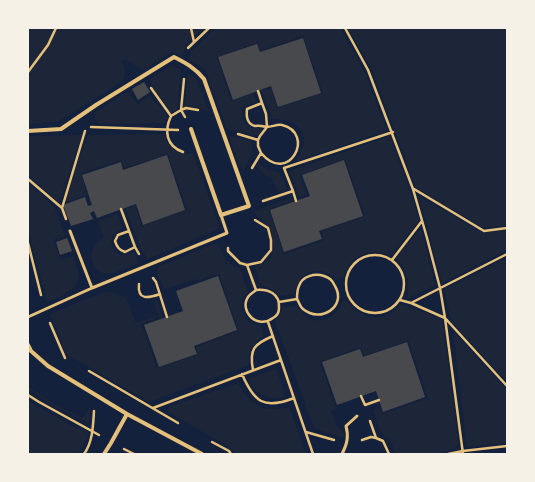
<!DOCTYPE html>
<style>
body{margin:0}
#map{position:relative;width:535px;height:482px;overflow:hidden;background:#14213d;font-family:Montserrat,sans-serif}
canvas{display:block}
.frame{position:absolute;inset:0;border:29px solid #f6f1e7;pointer-events:none}
</style>
<div id="map">
<canvas width="535" height="482"></canvas>
<div class="frame"></div>
</div>
<script>
const ctx = document.querySelector('canvas').getContext('2d');
ctx.lineJoin = 'round';
function paint(path, color) { ctx.fillStyle = color; ctx.fill(path, 'evenodd'); }
function stroke(path, color, width, dash) { ctx.strokeStyle = color; ctx.lineWidth = width; ctx.lineCap = dash ? 'butt' : 'round'; ctx.setLineDash(dash || []); ctx.stroke(path); }
paint(new Path2D(`
 M28,28h176l-19,17 -2,12 -11,-5 -30,18 -17,-11 -4,2c4,9 7,13 0,21l-64,40 -29,2z
 M216,28h124l25,45 22,58 -91,30c18,-25 4,-43 -25,-42l-1,-7 -8,-21 9,-3 6,20 46,-15 -20,-57 -43,15 -3,-8 -40,14 14,44 22,-8 3,8 -14,7c-2,12 4,22 17,20l3,3 -5,5 -30,-7 -22,-60 -15,-9v-8z
 M348,28h159v197l-23,3 -68,-40 -44,-119z
 M171,66l10,2 -4,42 -6,2 -19,-25 -3,-8z
 M188,73l8,5 13,34 -12,-5 -12,-1z
 M128,91l9,13 13,-8 18,21 -4,6 -64,1c-6,-3 -7,-7 -4,-12z
 M164,134c3,14 15,22 29,19l27,75 -72,31 -7,-10 -15,-40 9,-4 7,21 45,-16 -19,-56 -44,14 -3,-8 -40,13 6,22 -21,7 -1,-3 23,-64z
 M82,135l-23,68 -31,-28v-39z
 M229,136l21,3 2,1v12l-8,18 -5,-4z
 M390,136l20,55 9,30 -29,35c-21,-10 -39,0 -47,21l-6,3c-17,-18 -39,-8 -43,14l-15,2 -8,-7 -10,-4 -6,-17 1,-3c5,-1 10,-2 14,-7 11,-13 -3,-37 -15,-44v-3l35,-13 1,3 -22,8 15,45 40,-14 -3,-9 44,-15 -20,-57 -45,16 7,20 -8,2 -9,-26z
 M259,163l9,7 12,3 7,16 -9,3 -6,-14 -7,-3 -9,-9z
 M28,182l26,25 11,29 -12,4 8,20 12,-4c1,5 4,10 5,15 3,20 -17,25 -31,31l-19,-73z
 M419,196l64,37 24,-2v19l-65,33z
 M117,214l6,14 -8,5 -4,7c2,15 9,18 23,12l5,11c-7,3 -26,11 -32,11 -4,0 -9,-3 -11,-6 -8,-11 -4,-24 8,-30l-6,-17z
 M421,228l14,57 -28,14c3,-16 1,-29 -11,-41z
 M216,243l2,1c5,10 9,22 22,24l8,24c-10,8 -8,24 3,31 3,2 7,2 10,3l3,10c-10,6 -17,16 -15,29l-100,37 -83,-48 -16,-40 57,-23 11,3 7,3 4,8 7,18 22,-8 -4,-14 3,-1 5,16 -21,8 16,44 41,-13 -2,-8 43,-16 -20,-57 -23,7 -1,-2 -31,11 -3,-10 -4,-4 1,-9z
 M507,258v124l-56,-61 -7,-31z
 M347,301c11,13 25,22 41,13 5,-3 10,-5 13,-10l41,15 17,125c-16,15 -44,10 -64,10 -1,-10 -5,-16 -14,-20l-8,-24 7,-1 3,5 45,-16 -20,-58 -44,17 -3,-10 -41,15 16,47 -5,2 6,15 7,7 -1,5 -29,-10 -39,-107 4,-5 3,-9 15,-1c3,4 6,9 11,12 13,7 30,-2 34,-16z
 M453,331l54,59v53l-40,4z
 M276,369l9,27c-10,5 -25,1 -32,-9 -2,-2 -3,-6 -4,-9z
 M238,383c13,23 25,30 51,24l17,47h-71l-5,-6 -63,-37 2,-4z
 M28,387l31,20 24,11 8,-13 -2,18 -30,-14 -31,-20z
 M28,401l42,24 19,7 -7,16 -4,6h-50z`), '#1d2539');
paint(new Path2D(`
 M303,38l18,55 -43,14 -7,-21 -38,14 -15,-43 39,-13 3,8z
 M144,82l6,10 -12,8 -6,-11z
 M167,155l18,55 -42,15 -7,-21 -39,14 -3,-7 -4,2 3,6 -22,7 -8,-21 22,-8 3,9 4,-1 -10,-30 39,-13 2,8z
 M344,160l19,56 -44,15 3,8 -38,13 -14,-42 40,-14 -8,-21z
 M67,238l5,13 -12,4 -4,-13z
 M218,276l19,54 -43,16 3,8 -38,13 -15,-42 39,-14 -7,-20z
 M407,342l18,55 -42,15 -7,-21 -39,14 -15,-43 38,-13 3,8z`), '#48494c');
stroke(new Path2D(`
 M191,28l3,14
 M345,28l23,42 45,119 14,49 13,50 5,30 18,136
 M188,48l21,-20
 M28,72l20,-27 8,-17
 M184,79l-3,31 5,-2 12,2
 M151,88l20,28 10,-6 4,7
 M258,91l4,12 -15,6c-1,8 0,15 8,17 5,-1 7,0 12,1 5,0 10,-3 15,-2 34,8 7,61 -21,28
 M171,116c-7,15 -5,30 12,36
 M91,127l87,3
 M238,134l20,6v6l3,7 -9,15
 M258,140l2,-4 7,-9 -1,-13 -4,-11
 M28,179l34,29 23,-77
 M414,189l70,42 23,-3
 M293,191l-9,-23 109,-36
 M263,201l30,-10 3,10
 M62,208l4,11
 M121,209l14,38
 M255,220l13,8 3,12v10l-10,12 -14,3 9,25c12,-1 24,3 23,18 0,4 -2,8 -6,10 -16,12 -34,-7 -25,-21 2,-3 6,-5 8,-7
 M129,231l-11,4 -3,6c2,6 4,9 10,11l10,-5 4,7
 M28,243l13,52
 M228,248v3l12,12 7,2
 M346 284a29 29 0 1 1 58 0a29 29 0 1 1-58 0Z
 M392,260l30,-39
 M153,278l3,4 11,35
 M139,284c-2,17 10,14 21,10
 M400,300l11,3 34,15 62,68
 M279,302l18,-3c2,3 3,8 6,10 18,15 44,-3 32,-23 -3,-6 -5,-8 -11,-10 -9,-3 -22,0 -25,10 -2,4 -2,9 -2,13
 M411,303l96,-49
 M268,322l45,132
 M50,323l15,35
 M253,370c-4,-21 1,-26 20,-34
 M89,371l89,52
 M242,374c12,28 22,36 52,24
 M28,395l11,7 60,33
 M361,396l4,9 14,-5
 M153,408l128,-48
 M306,432l28,8
 M376,438l7,3 6,13
 M362,440l9,-3 5,1 -6,-17
 M212,442l17,9 2,3
 M124,449l10,5
 M84,454c9,-12 9,-29 10,-43
 M448,454l15,-3 44,-5`), '#e5c07b', 2.5);
stroke(new Path2D(`
 M70,231l22,57
 M28,317l64,-29 135,-55 -6,-18
 M342,454c5,-10 7,-17 4,-28l11,-10`), '#e5c07b', 3);
stroke(new Path2D(`
 M28,131l33,-2 35,-24 78,-48c12,6 21,11 30,22l45,127 -28,9 -30,-86
 M28,345l3,6 17,15 79,48 75,40
 M104,454l7,-11 16,-29`), '#e5c07b', 4);
</script>
